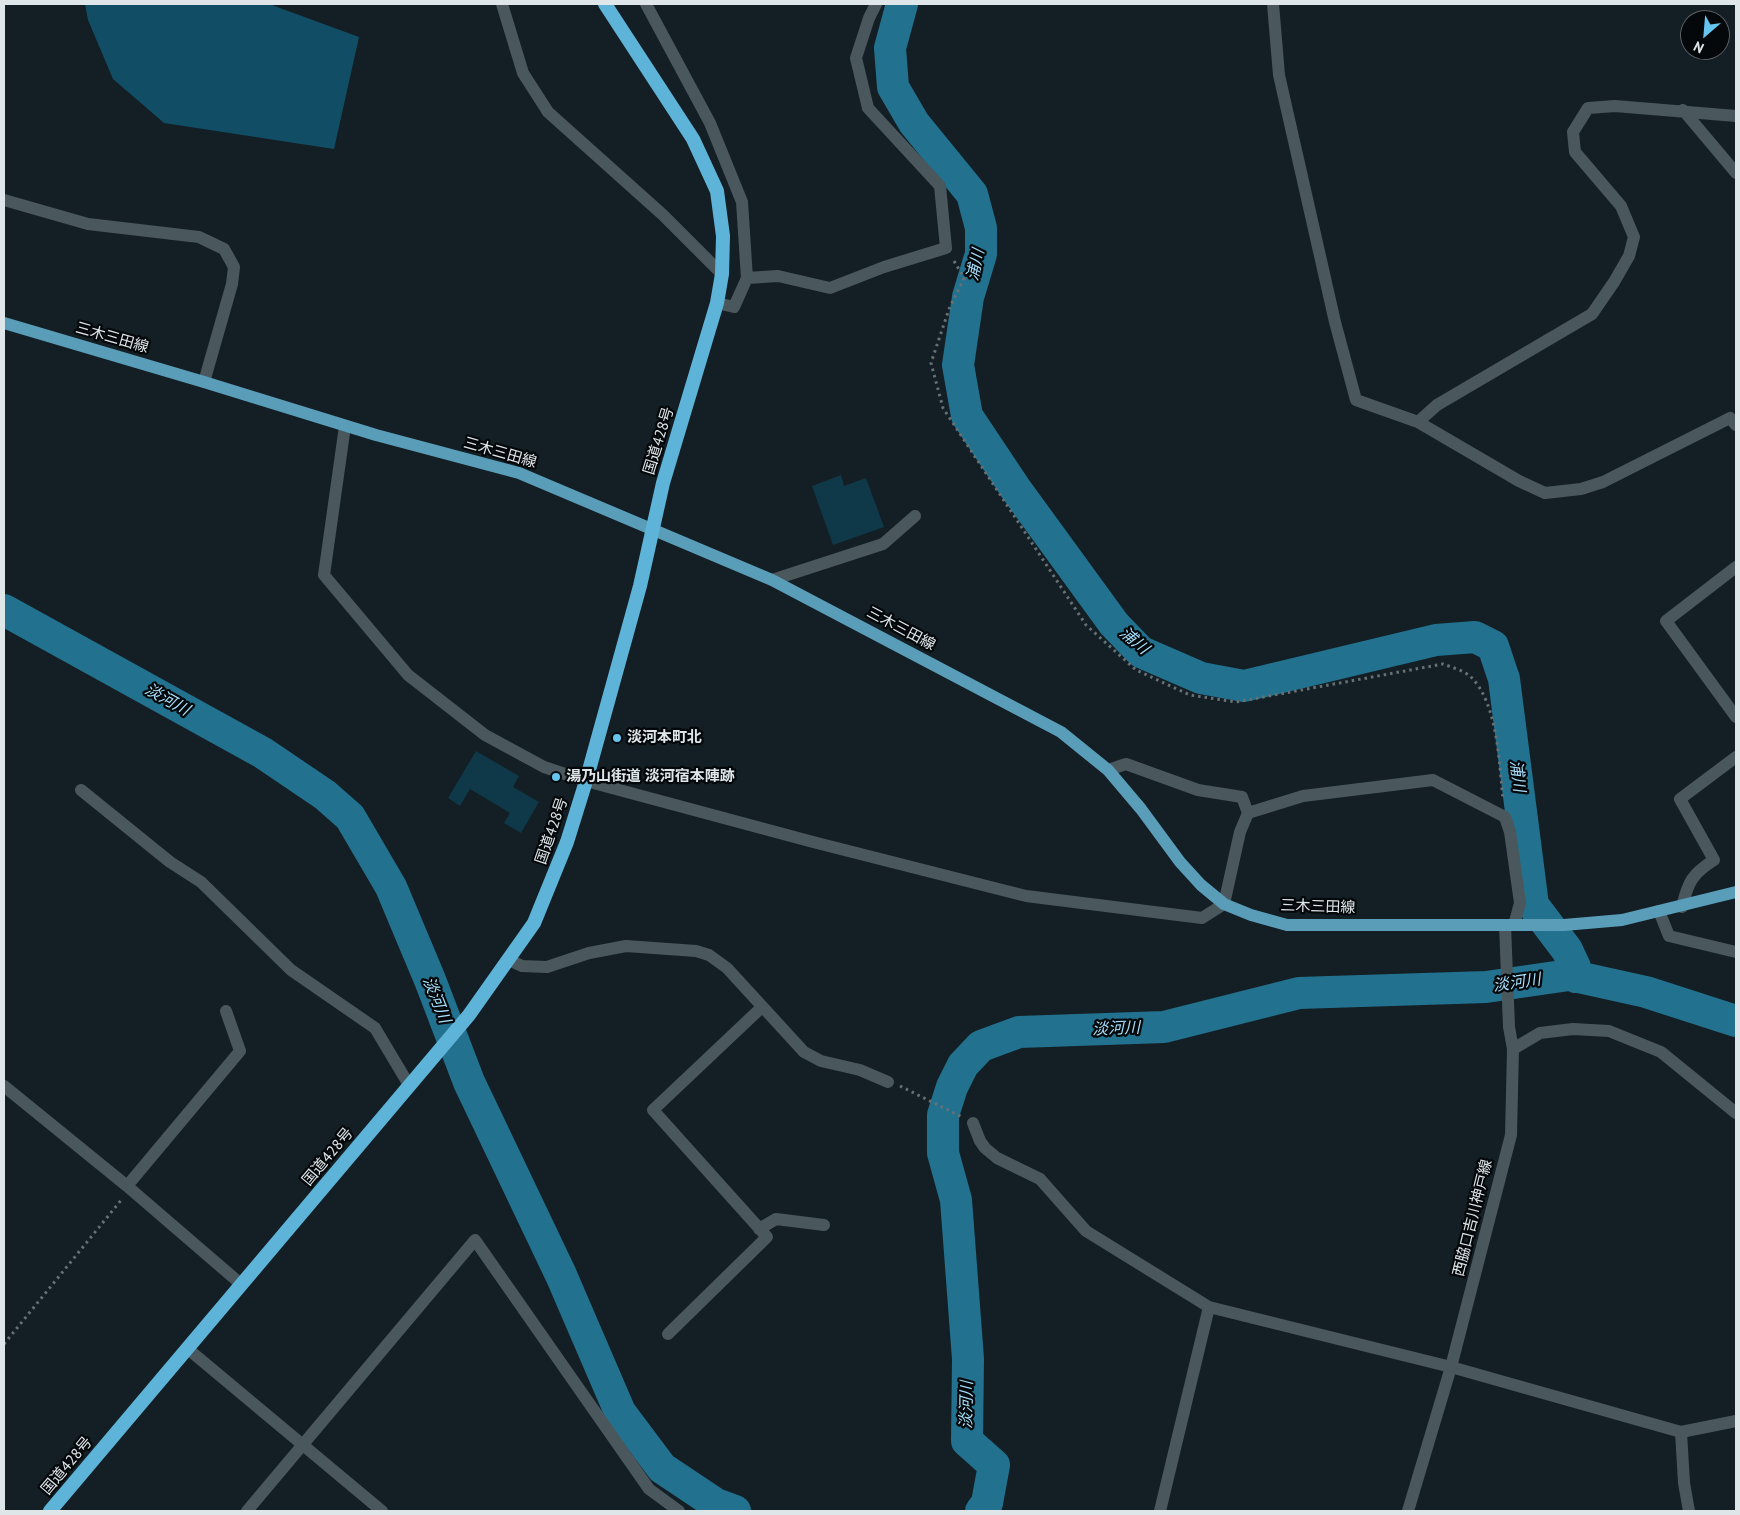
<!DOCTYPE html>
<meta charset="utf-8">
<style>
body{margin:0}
#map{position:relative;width:1740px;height:1515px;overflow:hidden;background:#131f24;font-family:"PT Sans",sans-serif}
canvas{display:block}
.frame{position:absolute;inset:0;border:5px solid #dfe6ea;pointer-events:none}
.north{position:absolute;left:1680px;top:10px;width:50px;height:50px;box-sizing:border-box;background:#04080a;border:1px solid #5c6164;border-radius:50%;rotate:207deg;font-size:14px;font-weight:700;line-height:20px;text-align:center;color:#dfe6ea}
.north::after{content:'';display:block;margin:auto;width:18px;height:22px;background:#65c5ee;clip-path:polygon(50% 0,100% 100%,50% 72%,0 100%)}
</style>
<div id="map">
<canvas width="1740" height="1515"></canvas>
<div class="frame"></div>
<div class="north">N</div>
</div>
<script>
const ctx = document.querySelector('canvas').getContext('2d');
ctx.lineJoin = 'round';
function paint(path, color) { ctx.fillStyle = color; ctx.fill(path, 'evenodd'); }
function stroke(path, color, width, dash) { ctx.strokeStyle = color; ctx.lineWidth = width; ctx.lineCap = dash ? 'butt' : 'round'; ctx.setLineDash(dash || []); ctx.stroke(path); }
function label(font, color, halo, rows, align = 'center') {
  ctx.font = font + ' "PT Sans","Noto Sans JP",sans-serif'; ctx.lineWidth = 4.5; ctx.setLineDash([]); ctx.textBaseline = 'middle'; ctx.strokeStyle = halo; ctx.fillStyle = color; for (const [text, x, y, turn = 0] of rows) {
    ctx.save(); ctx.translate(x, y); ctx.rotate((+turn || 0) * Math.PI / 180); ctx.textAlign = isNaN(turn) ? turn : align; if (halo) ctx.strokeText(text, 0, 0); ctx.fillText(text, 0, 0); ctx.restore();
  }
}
paint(new Path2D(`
 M85,4h184l90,33 -25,112 -170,-26 -51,-44 -25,-59z`), '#114e65');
stroke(new Path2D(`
 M902,4l-12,44 3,39 21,36 58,71 9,34v26l-13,43 -10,68 9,51 48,72 99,136 27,28 60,26 43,8 192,-46 39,-3 18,9 11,33 29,226 34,45 8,17 1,10
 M4,610l259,143 62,42 25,22 41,70 39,93 39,102 92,193 59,137 42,56 54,36 19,7
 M981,1511l6,-8 7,-38 -27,-24 1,-82 -12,-159 -13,-47v-38l9,-28 11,-22 18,-19 38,-14 145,-5 135,-34 187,-6 83,-12 77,17 90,29`), '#22718f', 32);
paint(new Path2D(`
 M841,475l3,11 22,-8 18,49 -51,18 -21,-59z
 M476,751l43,25 -6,11 26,15 -18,31 -17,-10 6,-10 -40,-24 -10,17 -12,-8z`), '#0f3848');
stroke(new Path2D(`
 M954,261l10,17 -15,31 -18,54 12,45 143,217 50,45 54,25 46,7 207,-38c8,3 22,7 28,13 27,27 28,86 32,122
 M900,1086l62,31
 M4,1344l118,-145`), '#677175', 3, [2.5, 4]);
stroke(new Path2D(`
 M502,4l21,69 25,39 115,103 59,59
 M646,4l64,119 32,79 5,76 -13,29 -17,-4
 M1273,4l6,71 56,247 21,78 62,22 101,59 26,12 36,-4 22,-7 127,-64 6,7
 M1683,110l53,63
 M4,200l84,24 111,13 25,12 10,18 -2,17 -28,98
 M747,278l31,-2 52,12 54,-21 62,-19 -6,-62 -72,-78 -12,-50 13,-40 7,-14
 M1418,422l19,-17 155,-91 22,-32 15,-26 5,-19 -13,-31 -46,-54 -2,-20 15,-24 27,-2 121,10
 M345,426l-21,149 84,100 77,60 59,32 42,14 227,61 213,54 176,22 22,-14 16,-72 8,-19 55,-17 130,-16 72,37 5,15 10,71 -6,22
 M1736,567l-70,54 70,96
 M772,580l111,-36 32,-28
 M1108,770l18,-6 72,26 44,7 6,16
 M81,790l89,72 31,20 90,88 84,58 34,57
 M1682,907c6,-25 10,-33 32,-47l-34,-61 56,-42
 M1659,911l10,25 67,16
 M509,960l13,6 25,1 42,-14 37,-7 70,5 13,4 18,13 77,84 17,9 39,9 28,12
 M1513,1049l27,-16 33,-4 36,2 52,21 75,61
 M4,1086l123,100 115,99
 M973,1123l7,18 5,7 12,10 43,21 46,52 123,76 242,60 230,65 55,-11
 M127,1186l113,-135 -14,-40
 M759,1229l17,-10 48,6
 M668,1334l99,-97 -114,-127 109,-103
 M188,1349l194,162
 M1681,1432l3,51 5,28
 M247,1511l228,-271 174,249 30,22
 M1160,1511l49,-204`), '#4a575d', 12);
stroke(new Path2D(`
 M1408,1511l43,-144 60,-232 2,-86 -4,-22 -4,-102`), '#4a575d', 12);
stroke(new Path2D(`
 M4,323l200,59 172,53 143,38 253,107 289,152 47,38 33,39 39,53 21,23 23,19 27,11 36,10h277l58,-5 114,-28`), '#599db9', 12);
stroke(new Path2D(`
 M50,1511l419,-496 65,-92 33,-81 19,-61 54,-195 23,-103 54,-180 5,-29 1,-38 -6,-45 -24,-52 -88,-135`), '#5eb4d8', 14);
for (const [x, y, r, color] of [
 [617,738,5,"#65c5ee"],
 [556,777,5,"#65c5ee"]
]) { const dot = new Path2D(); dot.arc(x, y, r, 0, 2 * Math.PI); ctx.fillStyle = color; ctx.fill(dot); stroke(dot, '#04080a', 2); }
label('15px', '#dfe6ea', '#04080a', [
 ["三木三田線",112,338,16],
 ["国道428号",659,441,-73],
 ["三木三田線",500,453,16],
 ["三木三田線",901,629,28],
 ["国道428号",552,831,-71],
 ["三木三田線",1318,907,2],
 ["国道428号",328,1157,-50],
 ["西脇口吉川神戸線",1473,1218,-76],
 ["国道428号",67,1466,-50]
]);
label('bold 15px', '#dfe6ea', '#04080a', [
 ["淡河本町北",627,738],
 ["湯乃山街道 淡河宿本陣跡",566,777]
], 'left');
label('italic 16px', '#a5dffb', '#04080a', [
 ["浦川",976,265,-78],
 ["浦川",1134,641,40],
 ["淡河川",167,700,29],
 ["浦川",1517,776,83],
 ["淡河川",1517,983,-8],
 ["淡河川",436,1000,68],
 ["淡河川",1116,1029,-2],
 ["淡河川",967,1405,-89]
]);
</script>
